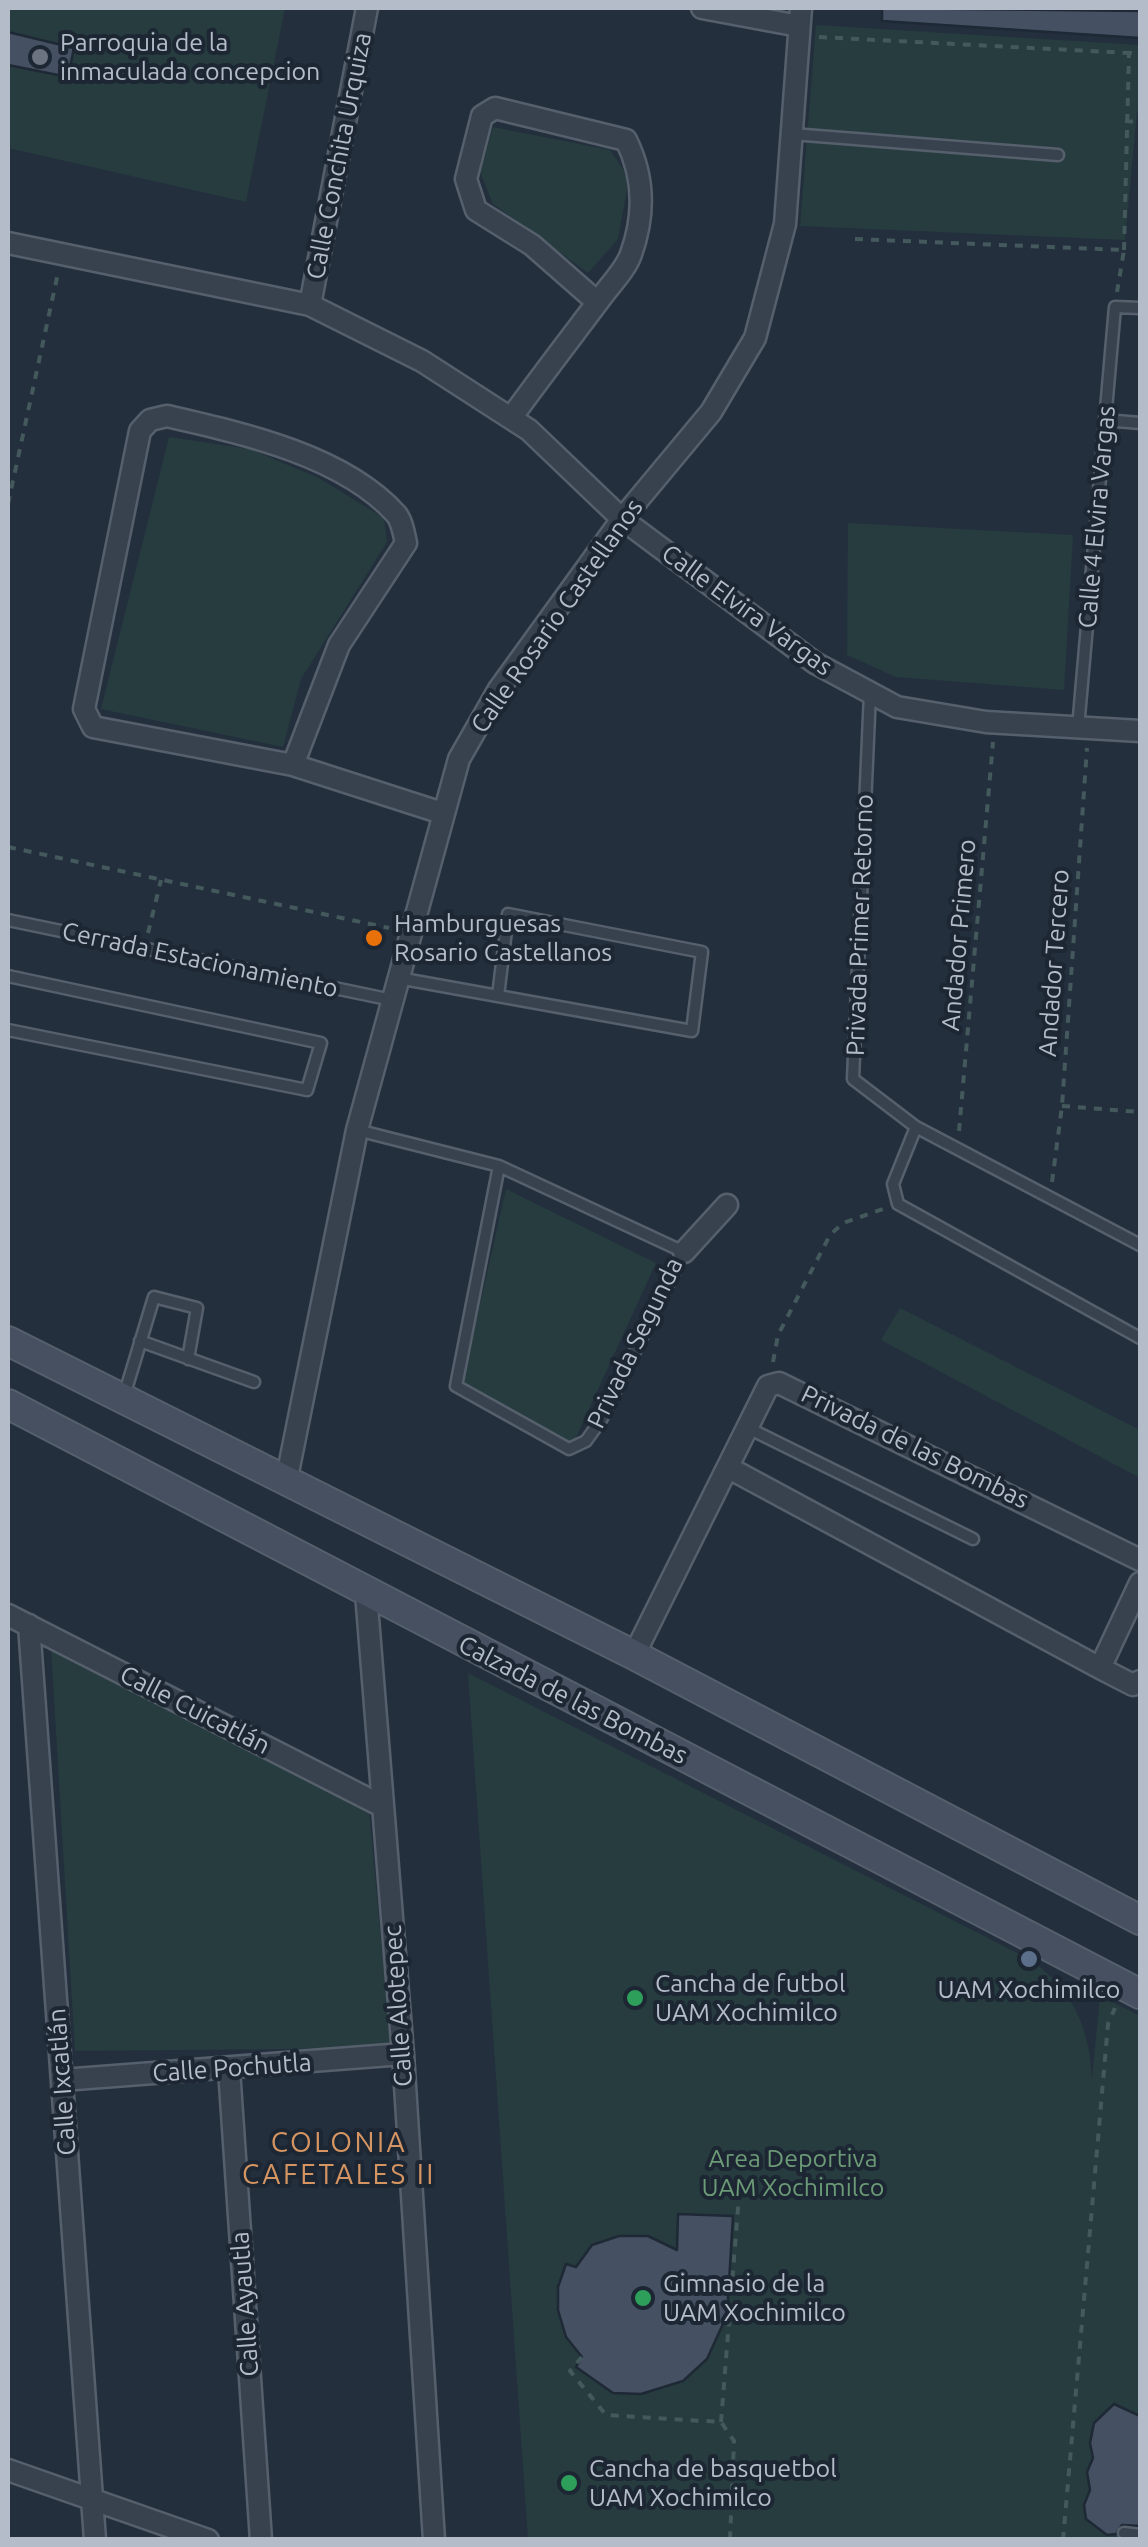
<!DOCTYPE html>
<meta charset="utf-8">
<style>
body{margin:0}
#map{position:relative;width:1148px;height:2547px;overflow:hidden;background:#242f3e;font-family:Ubuntu,sans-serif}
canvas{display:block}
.frame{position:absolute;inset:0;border:10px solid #b4bcc9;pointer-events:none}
</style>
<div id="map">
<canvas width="1148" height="2547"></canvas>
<div class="frame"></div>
</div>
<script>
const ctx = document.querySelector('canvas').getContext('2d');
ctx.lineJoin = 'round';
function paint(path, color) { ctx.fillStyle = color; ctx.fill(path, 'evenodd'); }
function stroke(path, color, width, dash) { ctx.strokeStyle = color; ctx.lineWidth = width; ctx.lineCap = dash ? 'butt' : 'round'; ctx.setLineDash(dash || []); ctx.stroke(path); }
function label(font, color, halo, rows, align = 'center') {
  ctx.font = font + ' Ubuntu,sans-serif'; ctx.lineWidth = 8; ctx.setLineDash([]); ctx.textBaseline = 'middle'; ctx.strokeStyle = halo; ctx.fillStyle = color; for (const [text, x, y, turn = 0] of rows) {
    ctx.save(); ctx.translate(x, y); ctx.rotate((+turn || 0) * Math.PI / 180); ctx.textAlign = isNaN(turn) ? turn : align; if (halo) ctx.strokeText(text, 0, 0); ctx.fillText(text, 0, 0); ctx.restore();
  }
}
paint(new Path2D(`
 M8,8h277l-39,194 -238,-54z
 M816,25l324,20v65l-3,1 -12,129 -325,-14z
 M493,127l117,23 19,28 -11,61 -30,34 -95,-69 -13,-32z
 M169,437l81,12 69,29 65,40 3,24 -86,137 -18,68 -182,-38z
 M848,523l225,12 -9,155 -168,-13 -49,-22z
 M506,1189l150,74 -83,181 -111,-60z
 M900,1308l240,122v48l-259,-138z
 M51,1648l318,162 22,238 -316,3z
 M468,1673l561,286c43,29 61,68 63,120l8,-83 40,20v523h-612z`), '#263c3f');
const building = new Path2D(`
 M882,8l258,3v27l-258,-17z
 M8,32l66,16 -6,29 -60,-12z
 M678,2214l55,2 -6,99 -20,44 -24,22 -42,13 -28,-1 -37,-26 6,-10 -16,-20 -8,-27v-23l8,-23 10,3 16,-22 27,-9h29l29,14z
 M1114,2404l26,12v110l-18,-1 -6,9 -9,1 -21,-16 -2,-14 6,-15 -3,-18 6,-14 -3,-15 4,-20z`);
paint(building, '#455162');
stroke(building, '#1f2835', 2.5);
const service = new Path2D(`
 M792,134l266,21
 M1105,420l35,3
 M870,693l-17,386 63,48 224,118
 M1078,728l37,-421 25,1
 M8,920l384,80
 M8,976l313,67 -14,47 -299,-60
 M398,978l294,53 10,-79 -194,-38 -10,82
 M916,1127l-23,57 5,20 242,134
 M357,1130l142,36 185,86 -83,168 -15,21 -17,8 -113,-63 43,-220
 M140,1341l114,41
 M124,1396l30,-99 43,11 -9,51
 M748,1428l225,111
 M1124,2533l16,2`);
const minor = new Path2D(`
 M702,8l97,18
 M8,243l302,62 112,56 107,69 93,89 193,144 82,44 89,15 154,9
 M310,305l57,-297
 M511,418c29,-40 59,-79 89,-119 10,-14 26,-30 31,-45 14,-39 13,-78 -5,-114l-131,-32 -13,8 -16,63 10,31 56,35 65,57
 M293,765l46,-120 67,-102c-2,-9 -4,-22 -10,-29 -53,-59 -155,-81 -229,-98l-17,4 -10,11 -56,278 9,18 200,38 149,48
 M684,1252l43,-47
 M729,1468l371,200 33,17 7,-4
 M286,1482l71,-352 102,-371 40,-70 123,-170 89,-107 44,-74 30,-114 16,-216
 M366,1593l37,461 31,486
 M8,1615l374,191
 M29,1625l66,915
 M634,1655l134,-269 11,-3 361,177
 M1100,1668l40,-85
 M229,2069l32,471
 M62,2080l341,-26
 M8,2470l200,70`);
const secondary = new Path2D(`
 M8,1341l626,314 506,265
 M8,1404l1132,590`);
stroke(service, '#565f6c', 15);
stroke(minor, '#565f6c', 25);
stroke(secondary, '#565f6c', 32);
stroke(new Path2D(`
 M819,37l310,16
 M1125,121l15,1
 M855,239l269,11 -7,42
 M1124,250l5,-197h11
 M8,504l50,-231
 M8,847l381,81
 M148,933l13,-53
 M1062,1106l78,6
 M959,1131l34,-389
 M1052,1182l10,-76 25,-358
 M773,1362l5,-27 52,-100 13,-12 40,-14
 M582,2357l-12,14 36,44 115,7 13,19 -4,99
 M721,2422l18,-226
 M1063,2540l45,-516 7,-16`), '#44595c', 4, [8, 8]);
stroke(service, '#38414e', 10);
stroke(minor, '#38414e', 20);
stroke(secondary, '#465061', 28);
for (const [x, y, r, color] of [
 [40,57,10,"#6b7280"],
 [374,938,10,"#e8710a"],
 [1029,1959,10,"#5c6f8a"],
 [635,1998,10,"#2e9e5b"],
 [643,2298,10,"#2e9e5b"],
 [569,2483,10,"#2e9e5b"]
]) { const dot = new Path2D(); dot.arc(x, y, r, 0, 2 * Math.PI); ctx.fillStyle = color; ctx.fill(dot); stroke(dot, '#1d2633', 4); }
label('25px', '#b4bcc9', '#1d2633', [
 ["Parroquia de la",60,43],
 ["inmaculada concepcion",60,72],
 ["Hamburguesas",394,924],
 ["Rosario Castellanos",394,953],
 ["Cancha de futbol",655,1984],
 ["UAM Xochimilco",655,2013],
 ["UAM Xochimilco",1029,1990,"center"],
 ["Gimnasio de la",663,2284],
 ["UAM Xochimilco",663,2313],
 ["Cancha de basquetbol",589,2469],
 ["UAM Xochimilco",589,2498]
], 'left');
label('25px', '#b4bcc9', '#1d2633', [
 ["Calle Conchita Urquiza",339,156,-79],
 ["Calle 4 Elvira Vargas",1097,517,-85],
 ["Calle Elvira Vargas",747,610,36],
 ["Calle Rosario Castellanos",557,616,-55],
 ["Privada Primer Retorno",860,925,-88],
 ["Andador Primero",959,935,-85],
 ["Cerrada Estacionamiento",200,960,12],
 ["Andador Tercero",1054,963,-86],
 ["Privada Segunda",635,1343,-64],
 ["Privada de las Bombas",915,1447,26],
 ["Calzada de las Bombas",573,1700,27],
 ["Calle Cuicatlán",195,1710,27],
 ["Calle Alotepec",398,2006,-94],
 ["Calle Pochutla",232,2068,-4],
 ["Calle Ixcatlán",62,2082,-94],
 ["Calle Ayautla",245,2304,-94]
]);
label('25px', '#6b9a76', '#1d2633', [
 ["Area Deportiva",793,2159],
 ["UAM Xochimilco",793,2188]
]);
ctx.letterSpacing = '2.5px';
label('28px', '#d59563', '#1d2633', [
 ["COLONIA",339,2143],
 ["CAFETALES II",339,2175]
]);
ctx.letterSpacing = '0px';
</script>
